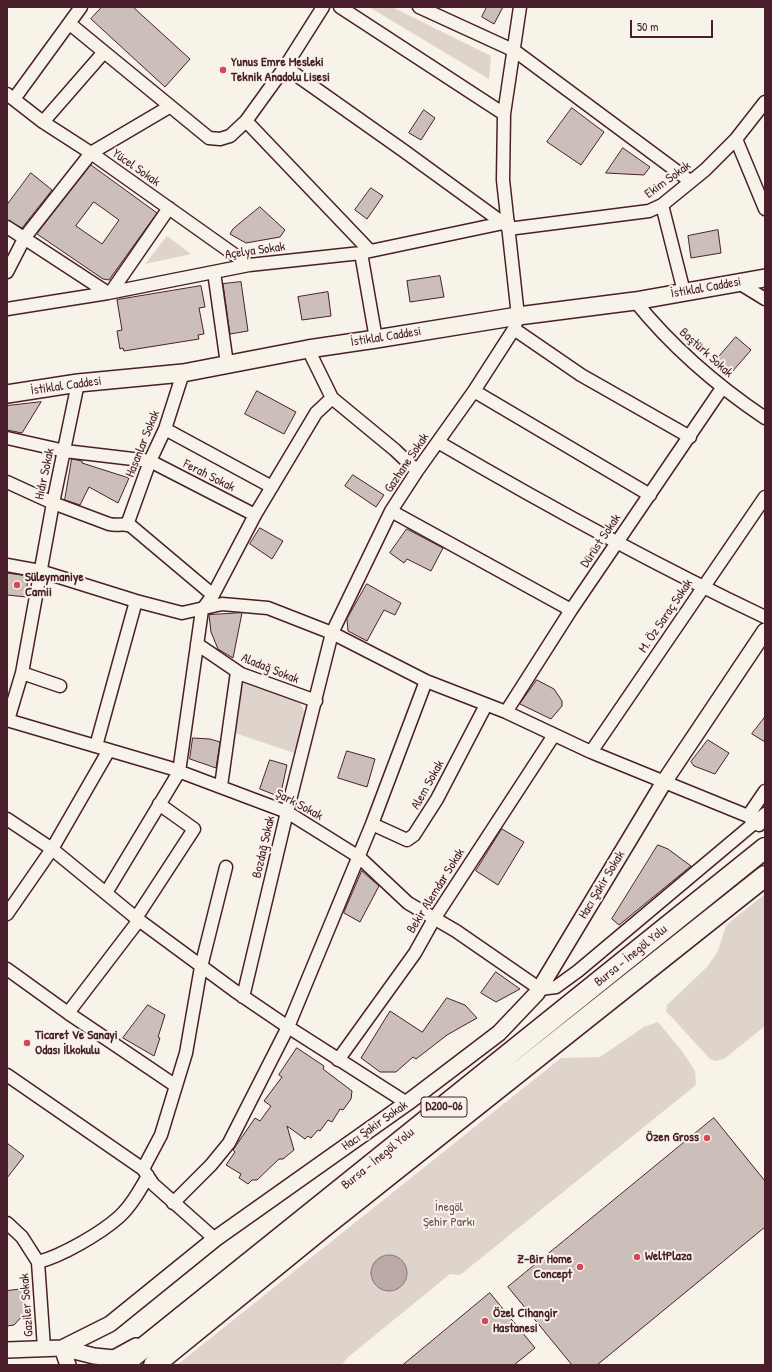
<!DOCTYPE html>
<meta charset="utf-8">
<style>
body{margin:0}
#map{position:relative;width:772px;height:1372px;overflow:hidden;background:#f7f3e8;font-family:"Patrick Hand",sans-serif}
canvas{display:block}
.frame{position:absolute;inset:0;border:8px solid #4a1f2b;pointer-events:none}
.scale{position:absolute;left:630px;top:20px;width:83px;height:18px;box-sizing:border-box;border:2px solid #4a1f2b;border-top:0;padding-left:5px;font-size:12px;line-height:14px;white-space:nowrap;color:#4a1f2b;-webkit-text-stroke:3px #f7f3e8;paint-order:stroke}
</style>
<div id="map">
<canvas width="772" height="1372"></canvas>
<div class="frame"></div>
<div class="scale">50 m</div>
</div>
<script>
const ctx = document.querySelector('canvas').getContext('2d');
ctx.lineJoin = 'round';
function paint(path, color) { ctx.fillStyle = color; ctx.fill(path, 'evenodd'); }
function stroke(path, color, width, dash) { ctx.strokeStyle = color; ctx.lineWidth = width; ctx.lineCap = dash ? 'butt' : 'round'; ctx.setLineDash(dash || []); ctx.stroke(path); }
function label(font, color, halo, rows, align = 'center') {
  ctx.font = font + ' "Patrick Hand",sans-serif'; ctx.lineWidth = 4; ctx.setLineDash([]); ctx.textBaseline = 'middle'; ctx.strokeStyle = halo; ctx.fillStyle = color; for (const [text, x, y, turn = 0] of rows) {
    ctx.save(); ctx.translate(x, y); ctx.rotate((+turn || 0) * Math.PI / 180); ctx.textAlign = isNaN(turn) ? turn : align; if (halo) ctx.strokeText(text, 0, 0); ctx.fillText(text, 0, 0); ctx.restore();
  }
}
paint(new Path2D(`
 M369,7h23l99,49 -2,23z
 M167,236l24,18 -46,10z
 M239,681l56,18c19,13 5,36 -1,54l-62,-21z
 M765,894v132l-41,33 -8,2 -6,-2 -44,-48 1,-6 41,-39 10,-15 8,-25 5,-5z
 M658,1022l24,29 13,20 1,14 -236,190 -10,-1 -103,84 -5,7h-165l384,-307 39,-1 44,-30z`), '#ded4cc');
const water = new Path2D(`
 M371 1273a18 18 0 1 1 36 0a18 18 0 1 1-36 0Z`);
paint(water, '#bcaaa7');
stroke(water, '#8e7275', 1);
const building = new Path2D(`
 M102,7h31l57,52 -25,28 -74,-68z
 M487,7h16l-9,17 -12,-7z
 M572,108l32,24 -23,33 -34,-23z
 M424,110l11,8 -14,22 -12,-7z
 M623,148l27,19 -6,8 -38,-2z
 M91,165l66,48 -48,67 -6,-1 -66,-45zM94,202l25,18 -17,24 -26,-18z
 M31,173l21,17 -30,38 -15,-8v-15z
 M371,188l12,8 -16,23 -12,-9z
 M260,207l25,23 -5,7 -34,6 -16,-9 3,-5z
 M718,230l3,23 -30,5 -3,-22z
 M440,276l4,21 -34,5 -3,-21z
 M241,282l7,49 -18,3 -7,-50z
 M201,286l4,21 -6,1 5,26 -6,1 1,4 -75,12 -1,-3 -3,1 -3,-18 5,-1 -5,-30z
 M328,292l3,24 -29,4 -4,-23z
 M736,337l15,13 -19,22 -15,-13z
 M257,391l39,21 -12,22 -39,-20z
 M41,402l-19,31 -15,-3v-24z
 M72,459l10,2v2l47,15 -11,25 -29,-16 -9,18 -15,-5z
 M353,475l31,20 -8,12 -31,-21z
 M260,528l23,13 -11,18 -22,-15z
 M407,529l36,19 -12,23 -24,-12 -3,4 -14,-10z
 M7,573l21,3 -2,21 -19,-2z
 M367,584l34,19 -6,12 -11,-5 -17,31 -19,-10 -1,-12z
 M242,613l-9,45 -15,-9 -7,-17 -2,-17z
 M537,680l17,9 8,12v5l-11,13 -31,-15z
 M765,717v25l-13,-8z
 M193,738l17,1 10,3 -4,26 -26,-9z
 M708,740l21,13 -14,21 -21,-8 -3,-4z
 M347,751l28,8 -8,28 -29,-9z
 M270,760l17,5 -7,32 -20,-8z
 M502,829l22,13 -26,43 -22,-14z
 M658,845l10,4 23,17 -72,59 -7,-6z
 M362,871l17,15 -19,36 -16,-9z
 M496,972l24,17 -24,13 -15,-9z
 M447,998l18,7 12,13 -30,17 -31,24 -3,-2 -17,15h-16l-19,-14 29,-47 32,21z
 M148,1005l17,10 -7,22 2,1 -6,18 -31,-18z
 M297,1048l27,18 -1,3 29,22 -1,8 -8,11 -3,-1 -8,13 -4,-2 -8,11 -2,-1 -7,8 -3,-2 -3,3 -18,-13 7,24 -11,9h-4l-22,21h-5l-4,4 -9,-6 2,-4 -15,-9 9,-13 -2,-2 22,-32 5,3 11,-15 -7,-5 18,-24 -3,-2z
 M714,1118l51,63v46l-168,138h-25l-64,-78z
 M7,1143l17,13 -17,22z
 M23,1289l4,22 -13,14 -7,1v-35z
 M490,1293l45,55 -21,17h-111z`);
paint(building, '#ccbfb9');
stroke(building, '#4a1f2b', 1);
const minor = new Path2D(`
 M340,7l164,107
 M419,7l96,44 175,130
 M70,24l139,114 11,1 10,-3 16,-15 39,-54 38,-60
 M285,67l119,84 99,72
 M7,94l36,28 48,31 158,112
 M14,99l67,-92
 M246,121l124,130
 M43,122l61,-70
 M736,139l29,70
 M662,205l22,87
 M7,227l101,66
 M508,229l141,-18 13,-6 43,-35 31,-31 29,-37
 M361,253l15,86
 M7,272l18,-35 66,-84 78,-46
 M214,272l13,92
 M739,283l26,16
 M111,292l58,-84
 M635,301c37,46 81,84 130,117
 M7,309l101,-16 141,-28 112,-12 147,-31
 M514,329l67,46 109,62
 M308,349l24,49 63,52 22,21
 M474,391l176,104
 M165,429l107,58
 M7,438l58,13 85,10 105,54
 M438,442c106,62 215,122 327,175
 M7,482l46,21 56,21c8,2 14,-1 22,2l82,69
 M391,511l180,99
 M127,525l23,-64 15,-32 18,-56
 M7,565l33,6 96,30 46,12 40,-9 46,4 64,25 94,48 80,31 85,40 157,64 11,9
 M197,644l44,30 75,27
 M22,673l38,13
 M506,712l65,-102 151,-222
 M7,720l163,48 117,44 72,45 49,46 48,28 84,58 16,-2 22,-16 187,-157
 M8,720l14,-47 31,-170 25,-120
 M96,746l40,-145
 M591,752l174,-255
 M221,786l16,-114
 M748,816l17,-25
 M7,819l45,30 84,69 99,73 53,36 119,76
 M372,824l35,16 7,-5 23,-36 49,-94
 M106,893l73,-121 23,-162 11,-15 42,-80 61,-102 16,-15
 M7,914l45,-65 57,-99
 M136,918l58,-89 -35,-25
 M7,969l61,44 108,73
 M243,997l44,-185 45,-179 59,-122 26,-40 57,-80 40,-62 4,-13 -15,-136 1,-66 16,-107
 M68,1013l71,-93
 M338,1060l77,-107 19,-34 120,-184
 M7,1075l136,94 10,15 62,55
 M143,1169l18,-34 25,-82 15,-86 25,-100
 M173,1203l38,-38 18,-22 59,-116 84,-203 54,-143
 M7,1223l15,14 16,25 6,86
 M38,1262c24,-6 63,-29 81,-45 12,-11 21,-27 29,-41`);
const tertiary = new Path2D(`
 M7,1350l55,-2 48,-24 105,-85 192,-136 92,-70 38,-40 127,-211 101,-151
 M68,1365l-6,-17 32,8 20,2 22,-12`);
const secondary = new Path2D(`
 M7,394l71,-11 105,-10 125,-24 68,-10 142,-23 117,-15 130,-23`);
const trunk = new Path2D(`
 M122,1365l643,-517
 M154,1365l168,-137 443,-352`);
stroke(minor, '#4a1f2b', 15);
stroke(tertiary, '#4a1f2b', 18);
stroke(secondary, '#4a1f2b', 20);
stroke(trunk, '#4a1f2b', 23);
stroke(minor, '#f7f3e8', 12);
stroke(tertiary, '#f7f3e8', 15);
stroke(secondary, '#f7f3e8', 17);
stroke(trunk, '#f7f3e8', 20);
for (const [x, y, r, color] of [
 [223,70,4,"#d1495b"],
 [17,585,4,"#d1495b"],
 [27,1043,4,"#d1495b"],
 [707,1138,4,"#d1495b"],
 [637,1257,4,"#d1495b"],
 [580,1267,4,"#d1495b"],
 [485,1321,4,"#d1495b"]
]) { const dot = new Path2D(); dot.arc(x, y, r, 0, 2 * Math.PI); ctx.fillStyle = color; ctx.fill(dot); stroke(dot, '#f7f3e8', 1.5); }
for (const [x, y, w] of [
 [444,1107,46]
]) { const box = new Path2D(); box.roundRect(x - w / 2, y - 10, w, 20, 3); ctx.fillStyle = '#f7f3e8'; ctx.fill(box); stroke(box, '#4a1f2b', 1); }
label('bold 12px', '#4a1f2b', null, [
 ["D200-06",444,1107]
]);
label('bold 13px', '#4a1f2b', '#f7f3e8', [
 ["Yunus Emre Mesleki",231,63],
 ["Teknik Anadolu Lisesi",231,78],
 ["Süleymaniye",25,578],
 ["Camii",25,593],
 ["Ticaret Ve Sanayi",35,1036],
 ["Odası İlkokulu",35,1051],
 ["Özen Gross",699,1138,"right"],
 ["WeltPlaza",645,1257],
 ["Z-Bir Home",572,1260,"right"],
 ["Concept",572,1275,"right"],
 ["Özel Cihangir",493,1314],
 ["Hastanesi",493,1329]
], 'left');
label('13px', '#4a1f2b', '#f7f3e8', [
 ["Yücel Sokak",136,168,35],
 ["Ekim Sokak",668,180,-36],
 ["Açelya Sokak",255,251,-8],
 ["İstiklal Caddesi",706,288,-10],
 ["İstiklal Caddesi",386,337,-9],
 ["Baştürk Sokak",706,353,42],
 ["İstiklal Caddesi",66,386,-8],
 ["Hasanlar Sokak",143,444,-68],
 ["Gazhane Sokak",407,463,-56],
 ["Hıdır Sokak",45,474,-78],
 ["Ferah Sokak",209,476,27],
 ["Dürüst Sokak",601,541,-56],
 ["M. Öz Saraç Sokak",666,616,-56],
 ["Aladağ Sokak",270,669,22],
 ["Alem Sokak",428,785,-61],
 ["Şark Sokak",299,805,28],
 ["Bozdağ Sokak",264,847,-77],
 ["Hacı Şakir Sokak",602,885,-59],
 ["Bekir Alemdar Sokak",436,891,-58],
 ["Bursa - İnegöl Yolu",631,956,-39],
 ["Hacı Şakir Sokak",375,1126,-35],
 ["Bursa - İnegöl Yolu",378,1159,-39],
 ["Gaziler Sokak",27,1305,-94]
]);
label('13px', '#6f4c53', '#f7f3e8', [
 ["İnegöl",449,1208],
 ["Şehir Parkı",449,1223]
]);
</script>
